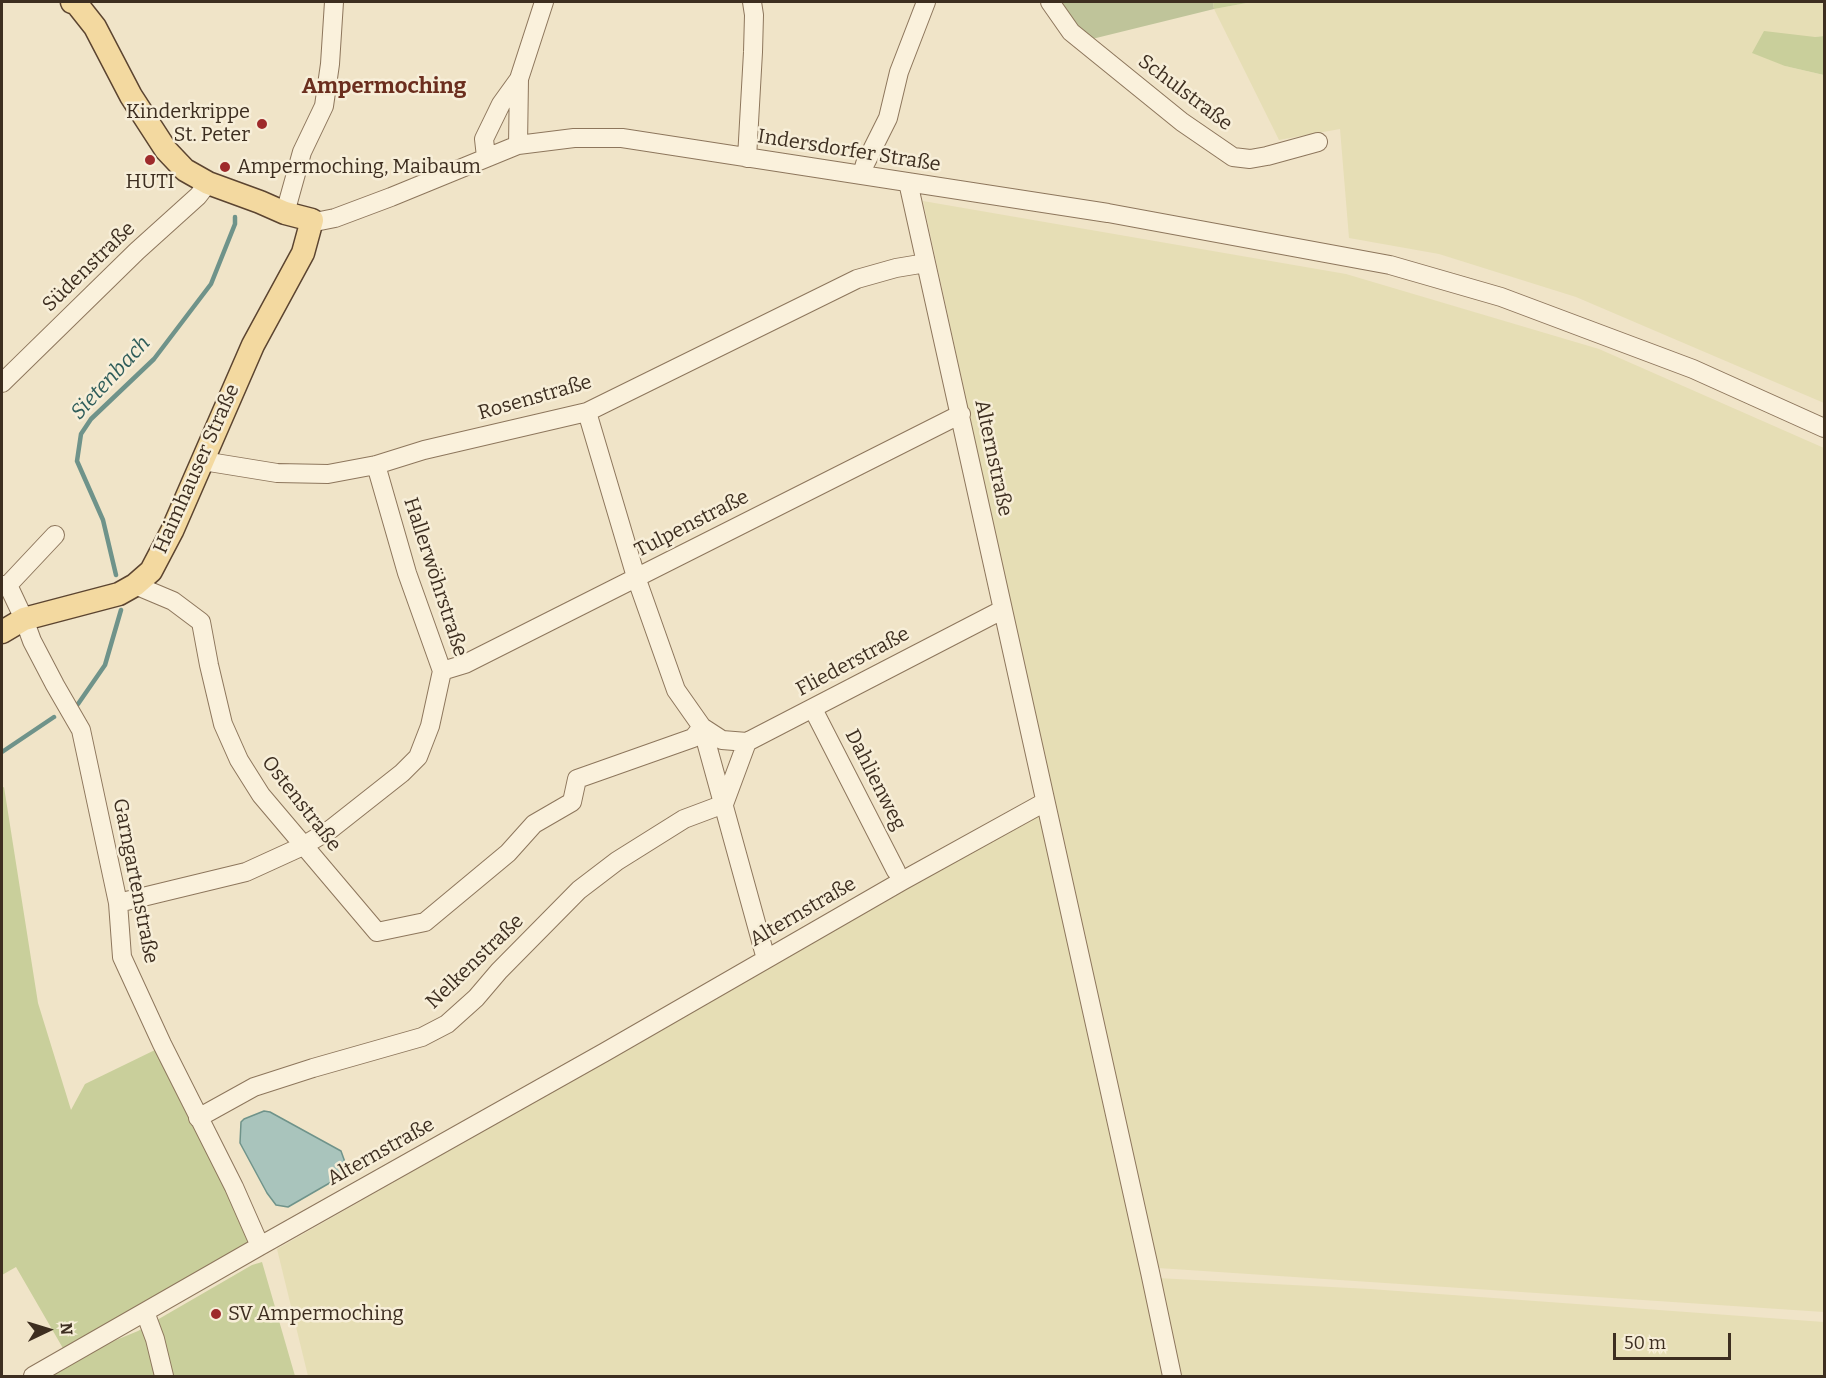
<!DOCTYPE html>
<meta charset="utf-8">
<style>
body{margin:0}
#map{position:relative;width:1826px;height:1378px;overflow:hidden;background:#f0e4c8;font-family:Bitter,serif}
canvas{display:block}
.frame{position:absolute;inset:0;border:3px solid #3d2e20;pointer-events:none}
.north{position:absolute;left:18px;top:1300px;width:60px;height:60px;-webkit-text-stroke:4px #f7eed8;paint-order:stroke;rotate:86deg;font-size:16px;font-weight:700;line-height:24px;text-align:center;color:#3d2e20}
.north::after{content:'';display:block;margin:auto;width:21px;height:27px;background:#3d2e20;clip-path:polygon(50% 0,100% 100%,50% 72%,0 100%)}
.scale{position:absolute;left:1613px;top:1333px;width:118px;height:27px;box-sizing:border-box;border:3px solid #3d2e20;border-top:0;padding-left:8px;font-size:18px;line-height:21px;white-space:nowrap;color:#3d2e20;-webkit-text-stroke:4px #f7eed8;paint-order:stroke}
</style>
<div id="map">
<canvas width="1826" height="1378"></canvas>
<div class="frame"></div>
<div class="north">N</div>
<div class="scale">50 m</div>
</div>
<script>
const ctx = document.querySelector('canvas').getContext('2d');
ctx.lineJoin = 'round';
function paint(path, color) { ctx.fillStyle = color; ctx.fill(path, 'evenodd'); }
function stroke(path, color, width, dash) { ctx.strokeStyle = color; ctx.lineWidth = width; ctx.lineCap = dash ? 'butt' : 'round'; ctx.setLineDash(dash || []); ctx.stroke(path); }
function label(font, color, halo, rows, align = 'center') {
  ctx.font = font + ' Bitter,serif'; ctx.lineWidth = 5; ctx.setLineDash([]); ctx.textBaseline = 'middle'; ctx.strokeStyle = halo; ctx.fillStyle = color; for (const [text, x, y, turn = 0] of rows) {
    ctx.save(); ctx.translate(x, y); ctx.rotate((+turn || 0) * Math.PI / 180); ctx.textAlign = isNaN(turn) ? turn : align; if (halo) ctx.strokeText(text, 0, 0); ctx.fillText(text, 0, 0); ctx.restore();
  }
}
paint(new Path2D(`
 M1252,2h572v34l-9,1 -30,29 39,9v328l-248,-106 -137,-43 -90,-16 -9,-109 -61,11 -65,-131z
 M923,201l423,73 253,75 225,99v864l-666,-44 -104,-464z
 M1041,812l124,564h-857l-31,-127z
 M1157,1278l213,11 454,33v54h-647z`), '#e6deb5');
paint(new Path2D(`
 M1213,2h39l-38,7z
 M1764,31l51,6 9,-1v39l-39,-9 -33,-13z
 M4,787l34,216 33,107 14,-26 72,-35 94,192 -187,109 -48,-83 -14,8v-487z
 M262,1262l33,114h-245l12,-6 25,-18 51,-21 114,-66z`), '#c9cf9b');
paint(new Path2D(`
 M1060,2h153l1,7 -126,31z`), '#bfc49a');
const water = new Path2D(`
 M264,1111l6,1 71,39 5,14 -6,12 -52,30 -12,-2 -9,-12 -27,-50 1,-21 3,-3z`);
paint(water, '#a9c4bc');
stroke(water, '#6f938a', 1.5);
stroke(new Path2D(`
 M116,575l-13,-55 -26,-59 4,-27 10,-15 63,-60 57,-75 24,-60v-7
 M78,704l27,-39 16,-55
 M2,752l52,-35`), '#6f938a', 4.5);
const minor = new Path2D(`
 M1050,2l21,30 111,90 51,35 17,2 17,-3 51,-14
 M518,145l1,-66 25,-77
 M486,157l-2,-18 17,-35 18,-25
 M747,158l6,-106 1,-37 -2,-13
 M862,175l3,-11 23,-46 11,-46 27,-70
 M908,182l242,1090 22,104
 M285,213l17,-61 22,-46 6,-42 4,-62
 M312,220l8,1 15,-3 56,-21 127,-52 56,-7h48l486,75 282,52 111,32 192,72 131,59
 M2,383l135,-132 61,-55 10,-13
 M587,412l49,165 40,113 26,37 20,13 25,2 255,-132
 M203,461l74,12 51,1 48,-9 48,-15 163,-38 270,-133 39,-11 30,-5
 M2,585h6l16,34 8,22 23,44 26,45 37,173 4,54 40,87 72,143 26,59
 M8,585l47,-50
 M135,585l38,16 28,21 8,43 14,59 16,36 22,35 116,137 48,-10 83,-69 26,-29 38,-22 5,-23 116,-41 9,-11
 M442,671l23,-7 496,-250
 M813,709l83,162
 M702,727l64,232
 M118,903l128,-31 57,-26 28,-17 71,-56 16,-16 12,-31 12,-55 -35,-98 -31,-108
 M198,1118l56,-31 59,-19 109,-31 25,-13 29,-26 23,-27 80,-81 38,-29 67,-42 40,-15 23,-62
 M145,1312l10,27 9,37
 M33,1376l227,-130 345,-194 297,-171 143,-79`);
const major = new Path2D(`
 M2,632l22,-13 95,-25 16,-9 16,-14 21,-40 81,-186 50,-92 9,-33 -27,-7 -25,-11 -52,-19 -23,-13 -19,-20 -35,-54 -36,-69 -19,-24 -4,-1`);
stroke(minor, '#8d765c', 20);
stroke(major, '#5b4430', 25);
stroke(minor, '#faf1dc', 18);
stroke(major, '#f3d9a0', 22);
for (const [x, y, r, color] of [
 [262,124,6,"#9e2a2b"],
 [150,160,6,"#9e2a2b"],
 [225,167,6,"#9e2a2b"],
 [216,1314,6,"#9e2a2b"]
]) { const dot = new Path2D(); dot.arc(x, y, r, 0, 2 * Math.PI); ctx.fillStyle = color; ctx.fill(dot); stroke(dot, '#f7eed8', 2); }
label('20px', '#3d2e20', '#f7eed8', [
 ["Schulstraße",1185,93,37],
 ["Indersdorfer Straße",849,151,9],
 ["Südenstraße",89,267,-44],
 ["Rosenstraße",535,398,-16],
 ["Alternstraße",993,458,78],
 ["Haimhauser Straße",197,469,-66],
 ["Tulpenstraße",692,524,-27],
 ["Hallerwöhrstraße",435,577,72],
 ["Fliederstraße",853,662,-28],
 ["Dahlienweg",875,780,63],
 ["Ostenstraße",301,804,52],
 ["Garngartenstraße",135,881,79],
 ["Alternstraße",803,912,-30],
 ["Nelkenstraße",475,962,-44],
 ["Alternstraße",381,1152,-29]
]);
label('20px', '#3d2e20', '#f7eed8', [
 ["Kinderkrippe",250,112,"right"],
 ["St. Peter",250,135,"right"],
 ["Ampermoching, Maibaum",237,167],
 ["HUTI",150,182,"center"],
 ["SV Ampermoching",228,1314]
], 'left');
label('italic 21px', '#2f5d5a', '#f7eed8', [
 ["Sietenbach",111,378,-47]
]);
label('bold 22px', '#6b2e1e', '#f7eed8', [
 ["Ampermoching",384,87]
]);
</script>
